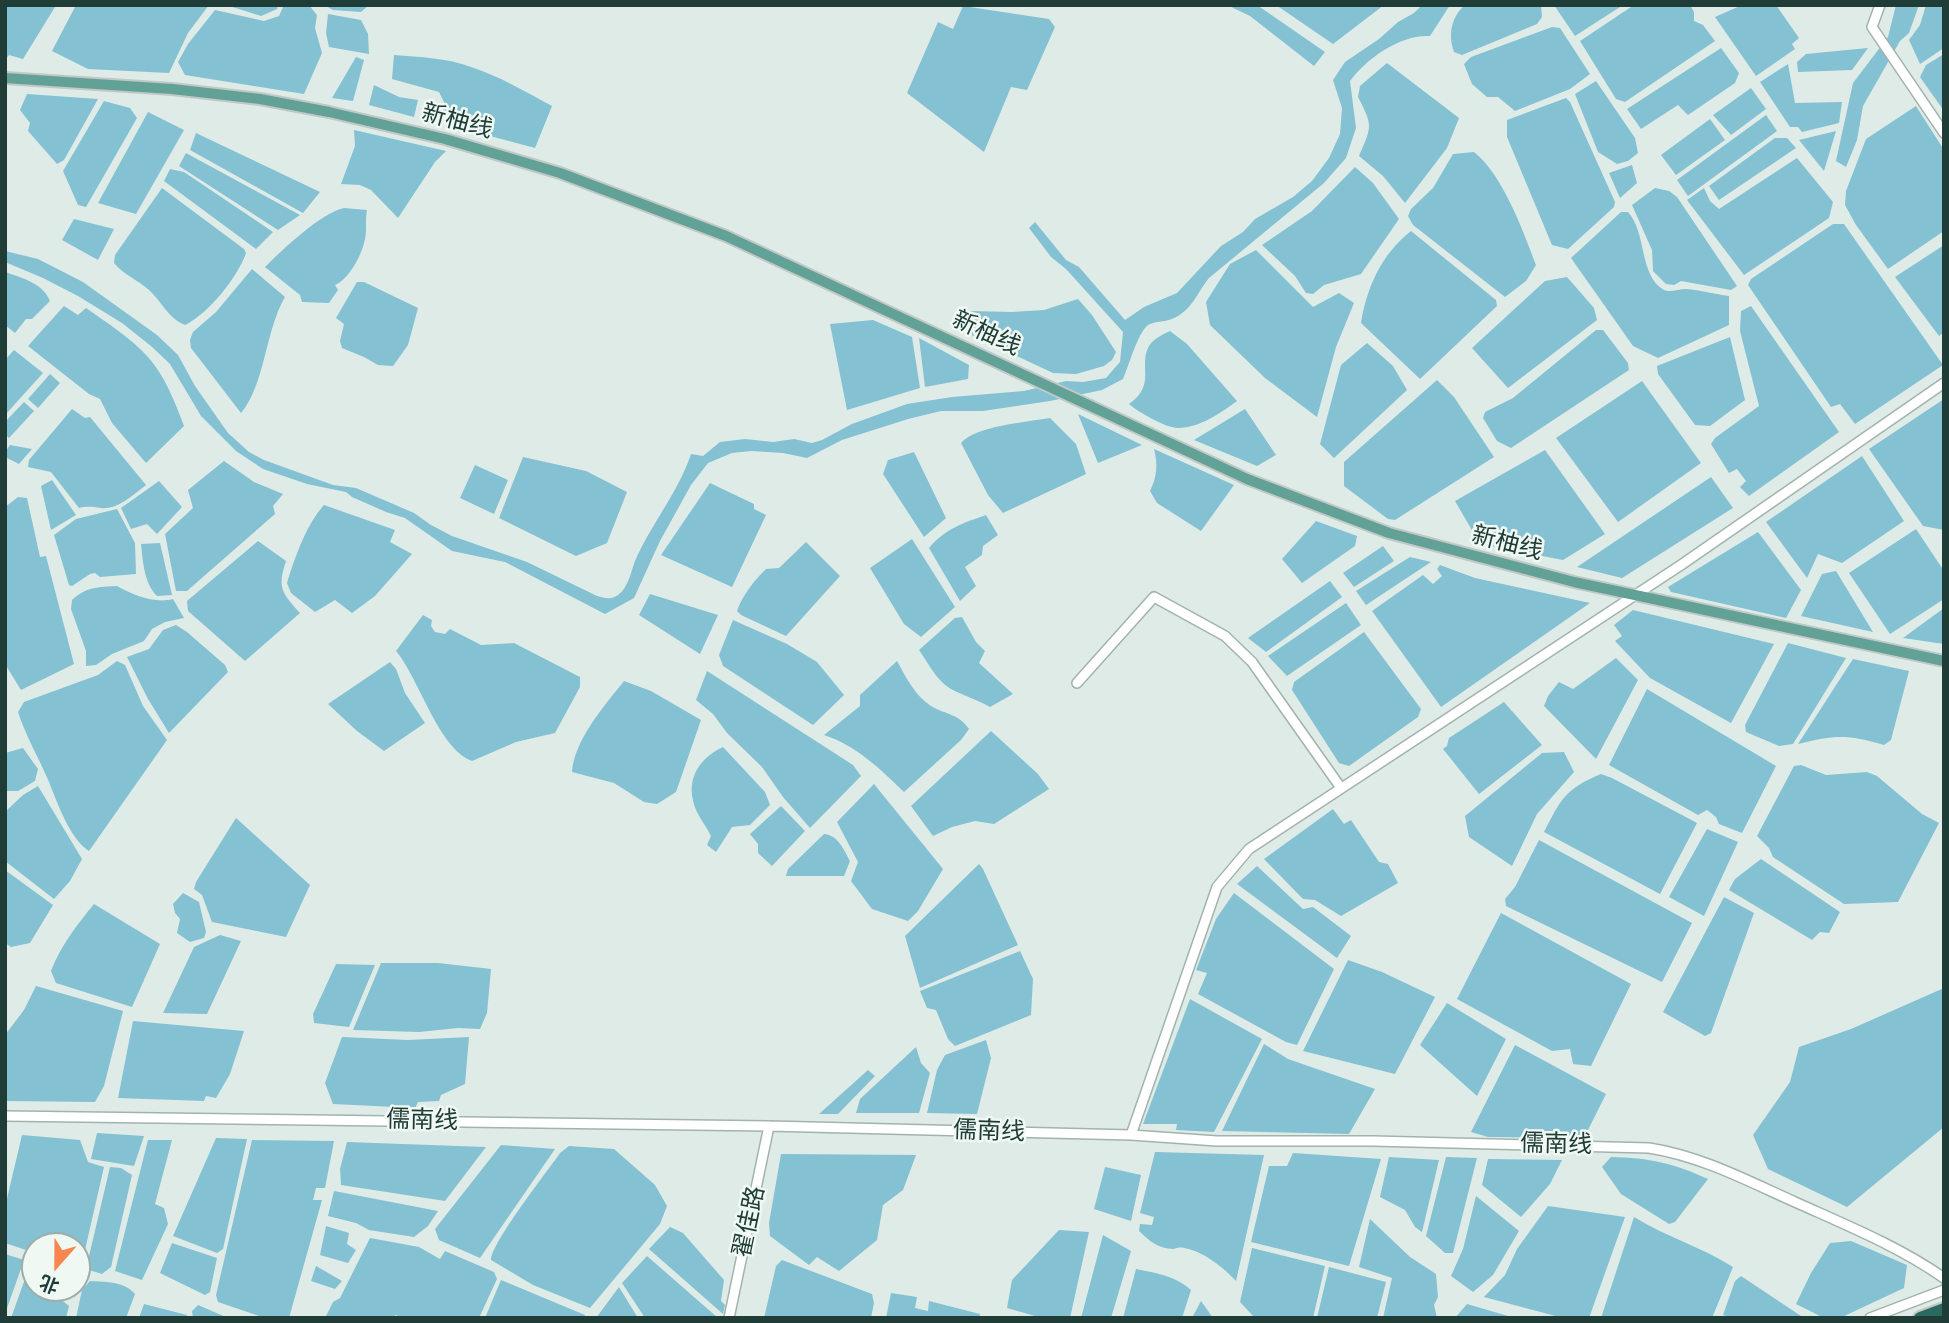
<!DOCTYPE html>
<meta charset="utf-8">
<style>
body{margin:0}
#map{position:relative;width:1949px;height:1323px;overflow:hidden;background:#dfebe7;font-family:"Archivo Narrow","Noto Sans SC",sans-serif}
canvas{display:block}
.frame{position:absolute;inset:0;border:7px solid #203c36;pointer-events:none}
.north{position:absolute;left:21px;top:1232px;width:70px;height:70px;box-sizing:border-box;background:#f0f8f4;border:2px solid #9dada8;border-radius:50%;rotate:201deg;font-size:19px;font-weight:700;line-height:28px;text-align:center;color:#203c36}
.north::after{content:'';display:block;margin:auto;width:24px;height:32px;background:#f78651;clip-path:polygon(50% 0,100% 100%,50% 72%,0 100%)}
</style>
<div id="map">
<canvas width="1949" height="1323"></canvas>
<div class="frame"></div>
<div class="north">北</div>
</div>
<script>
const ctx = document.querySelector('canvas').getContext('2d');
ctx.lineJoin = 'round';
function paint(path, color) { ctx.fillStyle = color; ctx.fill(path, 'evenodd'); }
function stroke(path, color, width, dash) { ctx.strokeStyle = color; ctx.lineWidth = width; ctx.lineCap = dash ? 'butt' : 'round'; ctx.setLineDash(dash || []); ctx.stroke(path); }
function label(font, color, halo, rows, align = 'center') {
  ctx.font = font + ' "Archivo Narrow","Noto Sans SC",sans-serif'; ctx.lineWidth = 5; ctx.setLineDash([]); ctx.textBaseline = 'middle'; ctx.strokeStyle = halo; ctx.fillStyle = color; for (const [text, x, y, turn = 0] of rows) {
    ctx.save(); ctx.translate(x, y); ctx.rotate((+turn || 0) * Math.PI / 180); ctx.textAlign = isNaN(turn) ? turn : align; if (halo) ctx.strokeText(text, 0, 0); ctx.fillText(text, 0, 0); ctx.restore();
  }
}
paint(new Path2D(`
 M5,5h45l5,2 -32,52 -14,-4 -4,5z
 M76,5h133l-21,28 -19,40 -81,-4 -36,-18z
 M226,5h52l-1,4 -16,7z
 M284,5h25l8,10 -2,13 7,25 -18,41 -119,-19 -7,-13 10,-18 27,-34 49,11 15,-5z
 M324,5h45l-8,7 -28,-2z
 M1227,5h30l68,47 -11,14 -64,-50z
 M1276,5h108l-51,39z
 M1422,5h28l-20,31c-29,-2 -63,22 -80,45l6,47 -10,30 -22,25 -115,95c-12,15 -17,32 -35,40 -7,4 -19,3 -26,7 -10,7 -20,43 -25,54l-21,11 -52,11 -67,10h-42l-33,8 -66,21 -35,18 -24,-5 -32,-2 -19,2 -24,10 -17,22 -31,56 -26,57 -29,16 -100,-52 -53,-11 -47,-33 -19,-6 -34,-15 -6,-5 -39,-8 -44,-15 -27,-18 -35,-35 -31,-52 -19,-18 -29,-23 -44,-27 -35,-18 -38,-16v-11l33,8 45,23 74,53 21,20 17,31 33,47 21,19 15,8 69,25 23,3 58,25 17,12 21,11 75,26 70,34c8,2 14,4 21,-1 10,-7 13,-23 17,-34 16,-37 43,-68 56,-107l12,2 17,-14 25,-3 28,3 21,-3 18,4 10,-3 30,-16 55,-20 45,-7 72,-6 42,-10 17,1 23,-4 14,-16 3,-30 -57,-63 -15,-12 -22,-29 6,-6 31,38 13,7 46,53 19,-13 33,-14 44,-47 22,-14 12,-13 38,-22 19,-16 17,-23 11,-24 2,-26 -9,-28 12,-18 34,-23 19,-17 16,-9z
 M1465,5h76l1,12 -5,7 -75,31 -8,-3c-6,-17 -3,-35 11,-47z
 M1554,5h69l-48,31z
 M1634,5h56l4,7v9l9,4 12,16 -90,61 -9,-3 -36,-58z
 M1742,5h34l23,33 -7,6 3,5 -39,27 -41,-59z
 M1896,5h23l-10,28 -9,8 -37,65 -6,34 -11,27 -10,-6 17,-78 35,-46z
 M1926,5h18v43l-24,16 -11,-24 11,-15z
 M963,6l86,13 6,8 -28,63 -16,-3 -27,65 -77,-59 31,-71 15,7z
 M328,14l33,6 7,14 1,20 -40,-7 -3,-14z
 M1552,27l8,1 30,46 -20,15 -55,22 -17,-14h-11l-15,-13 -8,-20 7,-7z
 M1721,48l18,25 -4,10 -47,32 -10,-10 -37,24 -14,-20z
 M1868,48l-16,22 -54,2 -1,-10 9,-8z
 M1944,54v57l-24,-34 6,-12z
 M394,55c26,2 53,3 77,12 28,9 55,25 81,39l-17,42 -71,-19 -21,-16 1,-11 -5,-10 -47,-13z
 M356,57l8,3 -11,41 -21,-3z
 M1387,63l72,55 -12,30 -42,55 -22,-27 -24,-20c13,-30 14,-30 -1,-59l2,-11z
 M1788,64l7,39 47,-1 -3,21 -37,9 -4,-5h-8l-30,-45z
 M1596,81l39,57 3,15 -10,8 -11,3 -19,-12 -23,-58z
 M374,85l25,12 19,3 -4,17 -45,-12z
 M1751,88l15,21 -35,26 -18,-20z
 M27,94l71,5 -34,61 -7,4 -29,-33 2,-8 -10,-13z
 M1566,98l4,4 45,100 -1,5 -46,42 -16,-4 -45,-108v-17z
 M104,101l26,7 7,10 -51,89 -8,-2 -15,-34z
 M1916,106l28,44v81l-56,38 -32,-44 -11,-20 1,-14 20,-52z
 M148,112l36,18 -48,84 -38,-11z
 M1766,115l11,16 -89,65 -11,-16z
 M1710,119l15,21 -49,35 -15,-20z
 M354,130l92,21 -11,11 -37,56 -27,-28 -11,-5 -19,-1 14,-38z
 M1836,131l-12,40 -25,-31z
 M196,133l124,59 -17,21 -113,-63z
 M1775,138h12l9,10 -77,52 -10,-14z
 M1474,152c29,23 49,79 62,113l-10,16 -21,16 -92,-72 -5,-9 3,-7 22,-21 20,-34z
 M186,153l114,62 -22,15 -99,-64z
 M1797,158l36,44 -4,16 -85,57 -57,-75 17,-12 6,13 9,8z
 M1632,165l5,18 -17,15 -11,-25z
 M1355,167l18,16 26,36 -38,55 -37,11 -11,9 -7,-1 -11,-17 -33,-31 50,-34z
 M170,169l14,3 89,60 -17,17 -92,-68z
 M162,188l82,61 2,4c-8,24 -38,61 -61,72 -17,-7 -23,-23 -36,-35 -11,-10 -25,-15 -35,-27l1,-8z
 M1655,188l14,3 8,6 60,89 -6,4 -50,-9 -7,4 -8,-1 -13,-13 -1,-21 -20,-45z
 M344,208l23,2c-2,10 0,20 -2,29 -3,16 -16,40 -30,46l3,5 -9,13 -27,-1 -2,-7 -35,-28c18,-18 56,-54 79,-59z
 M1621,212h7c19,21 11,64 36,78 6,3 15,-1 22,-1 14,1 29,5 43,7v29l-71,33 -25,-12 -62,-88z
 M74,219l40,10 -16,31 -36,-20z
 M1833,224h11l99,141 -88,59 -15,-20 -9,3 -83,-122 3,-6z
 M1411,231l85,69 1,6 -77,73 -59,-56c6,-37 21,-69 50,-92z
 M1944,245v87l-5,4 -44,-59z
 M1256,250l57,57 26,-14 15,10 -18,44 -19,70 -52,-39 -55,-53 -4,-23 24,-38z
 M252,269l33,28c-20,34 -20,88 -44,116l-50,-65 -1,-8 3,-8 23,-20z
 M5,272c17,6 38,11 45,29l-18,18h-6l-11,14 -10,-8z
 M1567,277l27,31 3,12 -89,68 -36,-40 73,-67z
 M357,282h7l54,26 -10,37 -15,21 -15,-1 -14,-8 -22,-9 -2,-7 4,-17 -8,-6z
 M1078,299l14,16 24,37 -4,8 -8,6 -28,8 -23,-1 -81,-38 -7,-17 5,-7 42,1 32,-2z
 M64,306l14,9 8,-7c21,15 44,29 62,49 17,19 27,45 36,69l-38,37 -34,-40 -12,-24 -11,-5 -61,-48z
 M1751,306l88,126 -90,64 -9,-9 6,-6 -9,-12 -8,4 -18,-29 4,-6 44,-32 -19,-75 1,-20z
 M873,320l39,17 8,51 -73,22 -17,-86z
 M1596,330h7l25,33 1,7 -118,78 -14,-7 -14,-23 2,-6 28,-14z
 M1170,331l17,13 50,57c-16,12 -38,27 -59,27 -12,0 -40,-16 -49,-24 27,-19 10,-36 19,-56 4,-9 14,-13 22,-17z
 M1730,337l15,63 -35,26 -15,-1 -37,-51 -1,-8z
 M919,338l50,27 -1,14 -43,8z
 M1367,343l26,23 14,24 -73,68 -14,-14 21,-79z
 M14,350l29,23 -38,42v-55z
 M50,374l10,9 -22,25 -10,-9z
 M1437,380l17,17 40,60 -99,63 -7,-1 -44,-33v-24z
 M1642,381l59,82 -83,59 -62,-84z
 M1944,399v131l-21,-4 -54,-77z
 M24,402l10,9 -25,27 -4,-4v-12z
 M72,409l13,9 5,-1 56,68c-12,9 -28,25 -45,23 -9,-1 -13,-2 -22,0l-28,-36 -23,-5 1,-7z
 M1245,409l31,46 -19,11 -63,-26z
 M1078,414l64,31 -44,18z
 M1050,418l26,26 10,30 -83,39 -15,-18 -27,-52c14,-17 66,-21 89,-25z
 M10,445l22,4 -13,15 -14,-7v-5z
 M1154,449l80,36 -33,46 -44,-28 -7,-12c7,-14 8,-27 4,-42z
 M1545,450l60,84 -42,26 -83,-16 -25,-43z
 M914,452l32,66 -22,19 -41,-63 5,-14z
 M1862,456l42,65 -62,42 -24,-9 -11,24 -41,-56z
 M523,457l63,14 41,21 -20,51 -31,13 -77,-38z
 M224,461l30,21 29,12 -10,12 2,8 -88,77h-11l-11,-57 28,-26 -5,-18z
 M475,465l33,15 -14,34 -34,-16z
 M1711,477l22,31 -111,70 -45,-11z
 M52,480l24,35 -25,15 -10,-44z
 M159,481l23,26 -25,27 -10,-10 -16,5 -10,-21z
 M710,483l44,21v5l12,6 -34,72 -71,-32z
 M18,497l9,1 13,59 6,-1 28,108 -53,26 -16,-26v-157z
 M324,505l71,25 -5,12 22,12 -37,42 -23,17 -17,-13 -20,12 -24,-19 -4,-10c8,-26 19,-58 37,-78z
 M117,509l18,34 1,31 -36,3 -5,-4 -5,1 -18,12 -3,-1 -15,-50 22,-16z
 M986,515l12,20 -15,11 -1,9 -17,12 11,19 -16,15 -31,-53c16,-19 34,-25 57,-33z
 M1316,521l41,15 -2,10 -53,37 -20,-24z
 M1916,529l28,42v28l-54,35 -41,-61z
 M1758,532l43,58 -15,28 -115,-26 -3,-5z
 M912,539l43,68 -34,30 -17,-13 -34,-56z
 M258,541l28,20c-9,27 -4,32 14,52l-55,48 -57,-50 -1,-10z
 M806,542l34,34 -54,60 -45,-21 -4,-4c6,-17 17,-30 29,-42l13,-1z
 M160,543l12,52 -15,1c-13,-13 -14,-34 -16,-52z
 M1383,546l11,15 -40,26 -11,-14z
 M1410,557l21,5 -65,43 -10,-14z
 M1440,565l35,13 115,25 -149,104 -69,-96 51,-36 10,9 9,-8 -5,-7z
 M1836,571l37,61 -72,-16 21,-42z
 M1330,581l12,16 -76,55 -18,-14z
 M117,586c16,9 38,18 56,13l11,19 -19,4 -13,7 -8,12 -32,13 -16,11 -10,1v-15l-15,-42 1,-9c14,-13 26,-13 45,-14z
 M650,594l68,21 -18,39 -61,-39z
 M1346,603l15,22 -74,51 -19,-20z
 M1944,608v36l-41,-6z
 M1633,610l141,34 -43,79 -81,-45 -35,-37 7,-5 -8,-11z
 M423,615l9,5 -1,6 4,6 10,2 5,-5 31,16 33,-2 66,34v10l-25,46 -39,9 -44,19c-34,-13 -52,-81 -76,-110z
 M962,617l14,25 9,9 -6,12 34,31 -23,13c-12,-7 -25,-11 -37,-17 -16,-8 -24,-26 -34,-40l36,-32z
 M733,620l54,24 30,18 27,33 -31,30 -90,-59 -4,-11z
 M176,625l11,7 38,33 3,7 -59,61 -21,-34 -21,-42 22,-8 14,-19z
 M1364,632l57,77 -3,8 -69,49 -10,-3 -47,-73 2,-8z
 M1788,643l58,15 -53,86 -14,2 -33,-14 -1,-7z
 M1616,658l22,22 -42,79 -52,-53 4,-10 11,-14 14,7z
 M1853,659l56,12 -18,69 -7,5c-37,-11 -49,-10 -86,-1z
 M117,661l8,4 18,41 24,34 -78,111c-19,-12 -32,-49 -40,-69 -10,-24 -23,-45 -31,-70l6,-10 74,-27z
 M897,661c9,16 18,35 34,45 15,9 27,7 38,23l-8,11 -57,52c-25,-24 -47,-46 -80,-57l36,-29v-11z
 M390,662l6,7 9,24 20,30 -41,28 -27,-20 -29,-27z
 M707,671l146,94 8,11 -51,52 -27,-31 -21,-30 -35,-34 -14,-19 -17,-14z
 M624,681l27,10 50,29 -25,72 -19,12 -13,-2 -30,-19 -42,-11c2,-32 33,-67 52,-91z
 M1647,689l129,77 -34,67 -23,-9 -3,-7 -9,-7 -9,5 -89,-50z
 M1504,702l38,43 -63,49 -36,-45 4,-3 2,-8z
 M991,731l47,43 11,15 -55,35 -19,-3 -23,6 -19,9 -22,-30z
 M723,747l42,45 5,13 -20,20 -18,2 -16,25 -9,-7 4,-9c-4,-8 -10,-16 -14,-24 -13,-29 -1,-52 26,-65z
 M23,748l15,21 -3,12 -17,10h-13v-38z
 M1564,752l10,20 -37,42 -25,52 -43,-29 -4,-21 77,-63z
 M1801,765l25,10 41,-3 10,4 45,38 17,9 -41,79 -54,2 -71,-47 -4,-9 -12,-12 37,-70z
 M1601,774l11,4 85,45 -37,71 -116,-62c17,-33 21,-43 57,-58z
 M874,784l69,85 -25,42 -10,10 -36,-12 -21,-28 7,-19 -21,-40z
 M38,786l44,73 -12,22 -16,18 -49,-38v-49l18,-17z
 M781,806l24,25 -33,35 -14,-13v-9l-8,-10z
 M1333,809l11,15 7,-4 28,42 9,2 10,19 -57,33 -26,-16 -12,-1 -39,-40z
 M236,818l74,67 -24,52 -74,-15 -10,-27 -8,-6 2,-7z
 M1707,829l31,13 -34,74 -35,-19z
 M824,834c14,1 20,16 26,27l-6,15h-58l2,-7z
 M1539,840l153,83 -30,59 -156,-76 -1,-7 10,-12z
 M1761,859l79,53 -11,21 -9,-1 -8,8 -83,-50 6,-11z
 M979,864l4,5 35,76 -98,43 -15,-52z
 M1257,866l46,43 10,-2 38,29 -14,22 -100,-74z
 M5,870l48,35 -23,38 -19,4 -6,-4z
 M183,893l16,9 7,30 -2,6 -14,4 -13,-9 3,-14 -5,-6 -2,-9z
 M1234,893l100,76 -37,76 -11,-3 -88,-48 9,-21 -11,-3 20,-51z
 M1724,897l30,16 -43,120 -6,3 -42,-24z
 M94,904l66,40 -28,63 -76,-24 -5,-12c10,-26 26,-46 43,-67z
 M1501,913l130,71 -40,82 -18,-2 -3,-15 -18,2 -95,-52z
 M220,935l21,6 -34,73 -44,-1 31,-66z
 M1020,951l13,28 -2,36 -76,31 -7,-7 -12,-29 -9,-2 -7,-17z
 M1348,960l34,12 53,25 -40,77 -92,-23z
 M381,963h57l53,6 -4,44 -7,16 -22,-1 -39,4 -66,-2z
 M336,964l39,1 -26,62 -35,-4 -1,-9z
 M36,986l87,25 -19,75 -9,16 -90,-1v-66l19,-25z
 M1944,988v139l-97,80 -79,-38 -15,-34 37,-53 9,-35 52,-18z
 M1190,999l72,40 -48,93 -38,-2 1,-6h-34z
 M1447,1003l59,36 -29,57 -57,-51z
 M133,1021l111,10 -14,43 -14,24 -10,-2 -2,5 -86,-3z
 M342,1037l66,3 61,-3 -4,47 -24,11 -2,6 -21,1 -3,6 -82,-4 -8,-21z
 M986,1040l5,18 -14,56 -50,-1 10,-43 8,-15z
 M1264,1044l24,15 87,30 -26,45 -127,-3z
 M1515,1045l91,49 -22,44 -96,-1 -17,-5z
 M916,1047l5,16 9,10 -11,40h-63l4,-14z
 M868,1070l7,6 -37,38h-19z
 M97,1133l47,3 -10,30 -43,-7z
 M22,1135l58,5 8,22 16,5 -22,96 -5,-1v-16h-42v7l-30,-10v-36z
 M216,1138l31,1 -24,110 -6,4 -44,-17z
 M148,1140h24l-17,64 9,4 4,16 -26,56 -27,-9z
 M252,1140l82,1 -9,47h-9l-3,12h9l-33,118h-24l-47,-16 -2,-7z
 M347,1142l139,5 -41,54 -104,-16 -1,-16z
 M501,1145l54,4 -75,109 -41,-18 -4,-11z
 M569,1146l45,3 41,36 12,21 -7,18 -70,84 -57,-23 -42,-25c0,-17 56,-88 69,-107z
 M1155,1152l109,3 -28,126c-13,-14 -33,-30 -52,-33 -4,-1 -7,0 -11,1 -14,0 -25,-9 -34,-18l1,-7 12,1 2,-8 -14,-4z
 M1293,1153l88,6 -32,107 -98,-24 18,-76h18z
 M781,1154l135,1 -13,35 -20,15 -6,35 -38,31 -22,-14 -8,8 -39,-29 -1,-13z
 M1389,1157l50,3 -17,72 -7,-5 -10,-17 -25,-13z
 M1446,1157l31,1 -24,95h-8l-19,-17z
 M1611,1157c39,1 62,6 97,22l-33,43 -6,2 -48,-30 -19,-27z
 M1488,1159l74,1 -12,24 -29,33 -39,-32z
 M110,1167l11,1 11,7 -21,92 -9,7 -16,-5z
 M1105,1167l36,8 -10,46 -37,-12z
 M334,1191l104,20 -10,15 -14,11 -45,-7 -13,-7 -28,-7z
 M1476,1196l43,35 -26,44 -20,17 -22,-16 12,-27z
 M1548,1206l77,11 -36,101h-26l-79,-21 21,-22 12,-26z
 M1634,1217c32,20 68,30 99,50l-21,51h-111z
 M1370,1219l40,38 26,17 2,23 -4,8 3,13h-54l9,-40 -33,-11z
 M326,1226l23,7 -2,11 9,6 -8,13 -28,-8z
 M670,1227l13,6 41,47 -3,21 4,4 -2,9 -74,-65z
 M1059,1230l30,2 -19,86h-28l-35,-10 5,-28z
 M1103,1235l28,16 -20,67h-30z
 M370,1238l49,9 21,12 5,-8 49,21 3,7 -18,39h-75l-9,-3 -1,3h-69l8,-16 7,-4z
 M1851,1241l56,24 -3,23 -64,30h-16l-28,-14 15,-31 19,-30z
 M172,1243l45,15 -7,34 -5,3 -45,-22z
 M1252,1248l73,18 -12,52h-58l-15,-16z
 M5,1254l19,6 -19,54z
 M647,1256l71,62h-73l-23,-35z
 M782,1260l90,34 2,9 -3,15h-107l12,-52z
 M31,1262l4,2v24h18v5l16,13 -3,12h-55z
 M316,1266l26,15 -7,8 -24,-8z
 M1329,1267l57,15 -9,36h-60z
 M1136,1269c20,4 40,7 55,21l-9,28h-59z
 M1741,1276l63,42h-73l-8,-3 12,-34z
 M501,1280l84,35 -1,3h-99z
 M90,1281c16,1 34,0 45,13l-9,24h-50l6,-28z
 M619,1287l19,31h-42z
 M891,1293l26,4 -2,11 13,3 1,-10 51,13 -1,4h-93z
 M1201,1301l12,17h-21z
 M144,1304l43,11 1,3h-49z
 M1467,1304l48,14h-60z
 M198,1305l30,13h-35l-1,-7z`), '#84c1d3');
const minor = new Path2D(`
 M1880,5l-8,22 72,106
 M1077,683l77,-86 71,39 27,26 89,126
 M5,1116l764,10 362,9 86,6h156l276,7c52,8 99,33 146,54 51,23 103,44 149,76
 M1131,1135l86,-248 32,-38 432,-284 263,-182
 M729,1318l40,-192
 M1870,1318l74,-28`);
const major = new Path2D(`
 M5,78l167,11 88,10 69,13 116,27 115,34 166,63 521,243 142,54 185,49 370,79`);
const highway = new Path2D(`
 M1920,1318l24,-9`);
stroke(minor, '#a2b3ae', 12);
stroke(major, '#c1c8c7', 14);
stroke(highway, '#c1c8c7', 16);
stroke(minor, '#fff', 9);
stroke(major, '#62a296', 10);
stroke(highway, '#2a6960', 12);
label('24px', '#203c36', '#f0f8f4', [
 ["新柚线",457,122,15],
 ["新柚线",986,334,25],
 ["新柚线",1507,544,14],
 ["儒南线",422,1121,1],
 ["儒南线",989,1132,2],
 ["儒南线",1556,1145,1],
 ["翟佳路",750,1222,-78]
]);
</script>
